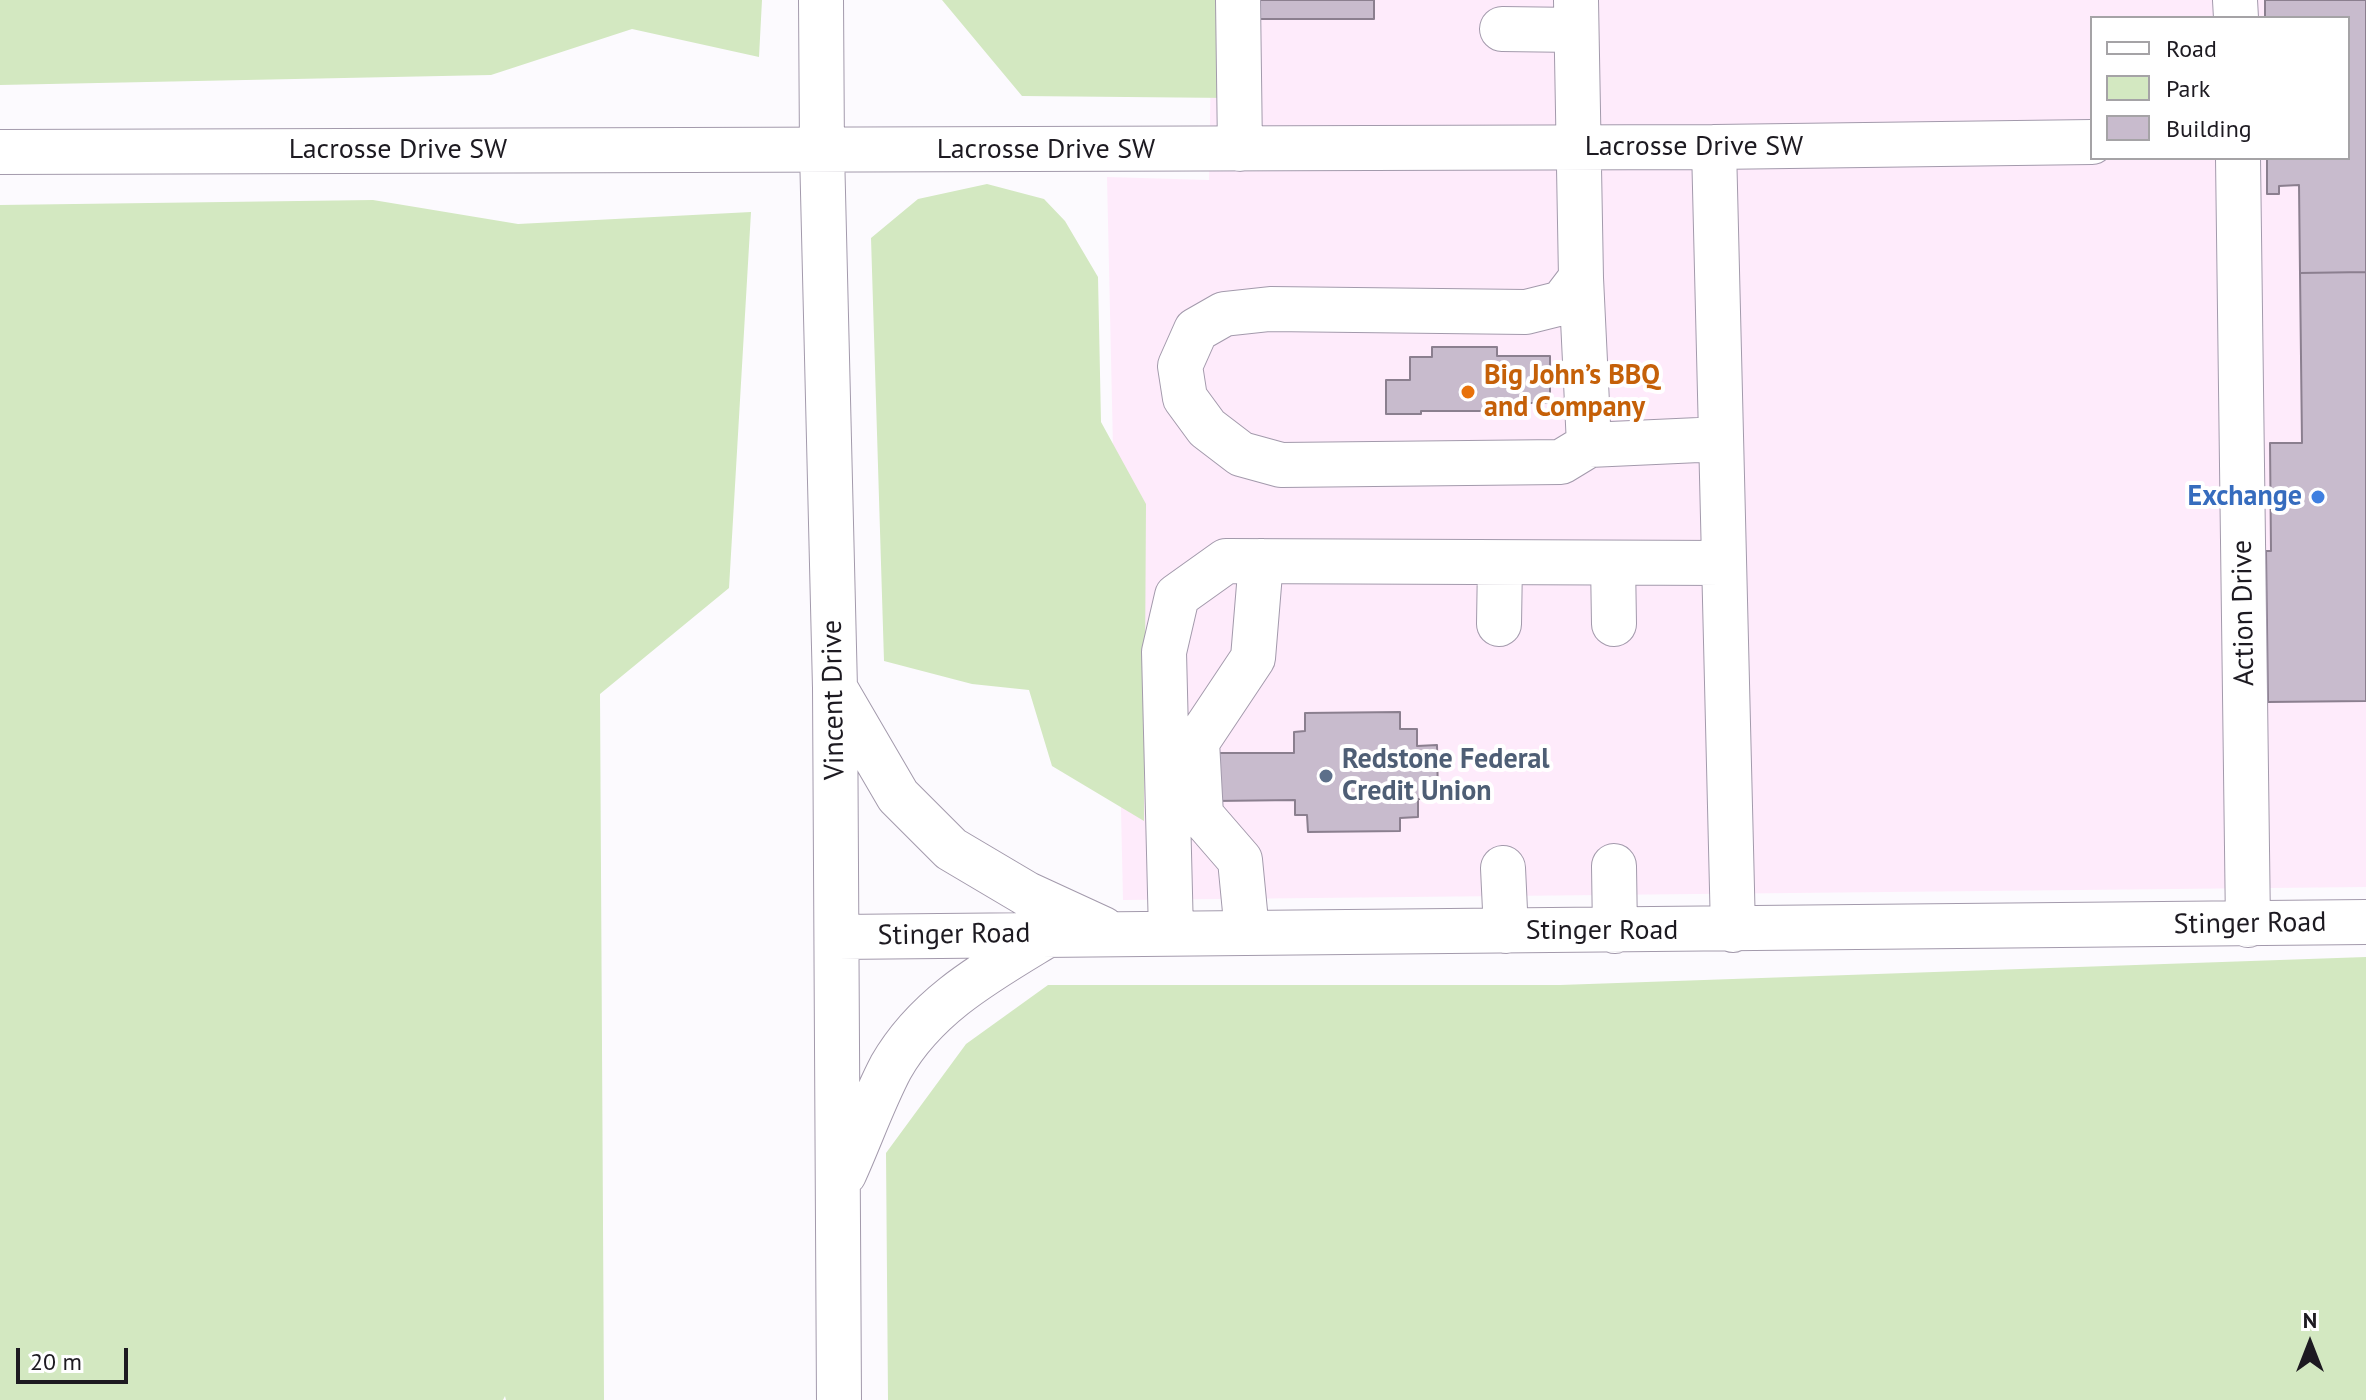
<!DOCTYPE html>
<meta charset="utf-8">
<style>
body{margin:0}
#map{position:relative;width:2366px;height:1400px;overflow:hidden;background:#fcfafe;font-family:"PT Sans",sans-serif}
canvas{display:block}
.legend{position:absolute;left:2090px;top:16px;width:260px;height:144px;box-sizing:border-box;background:#fff;border:2px solid #a5a3a6;margin:0;padding:10px 14px;list-style:none;font-size:24px;color:#1d1a21}
.legend li{display:flex;align-items:center;gap:16px;height:40px}
.legend b{width:40px;border:2px solid #a5a3a6}
.north{position:absolute;left:2270px;top:1304px;width:80px;height:80px;-webkit-text-stroke:6px #fff;paint-order:stroke;rotate:0deg;font-size:22px;font-weight:700;line-height:32px;text-align:center;color:#1d1a21}
.north::after{content:'';display:block;margin:auto;width:28px;height:36px;background:#1d1a21;clip-path:polygon(50% 0,100% 100%,50% 72%,0 100%)}
.scale{position:absolute;left:16px;top:1348px;width:112px;height:36px;box-sizing:border-box;border:4px solid #1d1a21;border-top:0;padding-left:10px;font-size:24px;line-height:28px;white-space:nowrap;color:#1d1a21;-webkit-text-stroke:6px #fff;paint-order:stroke}
</style>
<div id="map">
<canvas width="2366" height="1400"></canvas>
<ul class="legend">
<li><b style="height:10px;background:#fff"></b>Road</li>
<li><b style="height:22px;background:#d3e8c1"></b>Park</li>
<li><b style="height:22px;background:#c8bbcd"></b>Building</li>
</ul>
<div class="north">N</div>
<div class="scale">20 m</div>
</div>
<script>
const ctx = document.querySelector('canvas').getContext('2d');
ctx.lineJoin = 'round';
function paint(path, color) { ctx.fillStyle = color; ctx.fill(path, 'evenodd'); }
function stroke(path, color, width, dash) { ctx.strokeStyle = color; ctx.lineWidth = width; ctx.lineCap = dash ? 'butt' : 'round'; ctx.setLineDash(dash || []); ctx.stroke(path); }
function label(font, color, halo, rows, align = 'center') {
  ctx.font = font + ' "PT Sans",sans-serif'; ctx.lineWidth = 8; ctx.setLineDash([]); ctx.textBaseline = 'middle'; ctx.strokeStyle = halo; ctx.fillStyle = color; for (const [text, x, y, turn = 0] of rows) {
    ctx.save(); ctx.translate(x, y); ctx.rotate((+turn || 0) * Math.PI / 180); ctx.textAlign = isNaN(turn) ? turn : align; if (halo) ctx.strokeText(text, 0, 0); ctx.fillText(text, 0, 0); ctx.restore();
  }
}
paint(new Path2D(`
 M1212,0h1154v887l-1243,13 -16,-723 102,3zM2092,18h256v140h-256z`), '#feebfb');
paint(new Path2D(`
 M0,0h762l-3,57 -127,-28 -141,46 -491,10z
 M942,0h288l1,98 -209,-2z
 M987,184l57,15 21,22 33,56 3,145 45,82 -2,317 -92,-55 -23,-76 -57,-6 -88,-23 -13,-423 47,-39z
 M373,200l145,24 233,-12 -22,376 -129,106 4,706h-98l-1,-4 -2,4h-503v-1195z
 M2366,957v443h-1478l-2,-247 80,-109 82,-59h512z`), '#d3e8c1');
const building = new Path2D(`
 M1244,0h130v19h-130z
 M2265,0h101v272l-66,1 -1,-88 -20,1v8h-12v-36h81v-140h-83z
 M2366,272v429l-98,1 -2,-151h5l-1,-108h32l-2,-170z
 M1432,347h65v9h53v47h-48l1,8h-82v3h-35v-34h24v-23h22z
 M1400,712v17h17v17l20,-1 1,54h-20v18l-18,1v13l-92,1 -1,-17h-12v-15l-80,1v-48h79v-21l11,-1v-18z`);
paint(building, '#c8bbcd');
stroke(building, '#8b7f8f', 2);
const minor = new Path2D(`
 M821,0l1,151 13,537 4,712
 M1238,0l2,149
 M1576,0l5,278 8,167
 M2235,0l1,18
 M1502,29l74,1
 M1714,147l19,783
 M0,152l1714,-5 378,-5
 M2238,158l10,767
 M1581,278l-19,25 -36,9 -256,-3 -46,5 -28,16 -16,36 5,32 22,30 34,26 40,11 280,-3 28,-17 132,-6
 M1613,563l1,61
 M1499,624l1,-61
 M835,688l63,108 53,53 76,45 76,35
 M1614,866l1,65
 M1503,868l3,63
 M1247,932l-7,-72 -39,-45 -4,-73 56,-84 8,-97
 M1171,933l-7,-281 13,-56 49,-35 498,2
 M838,937l1528,-15
 M844,1174c16,-35 29,-73 47,-107 36,-63 99,-97 158,-133`);
stroke(minor, '#a39aac', 46);
stroke(minor, '#fff', 44);
for (const [x, y, r, color] of [
 [1468,392,8,"#e8710a"],
 [2318,497,8,"#3f7fe0"],
 [1326,776,8,"#5c6f8a"]
]) { const dot = new Path2D(); dot.arc(x, y, r, 0, 2 * Math.PI); ctx.fillStyle = color; ctx.fill(dot); stroke(dot, '#fff', 3); }
label('28px', '#1d1a21', '#fff', [
 ["Lacrosse Drive SW",1694,147],
 ["Lacrosse Drive SW",398,150],
 ["Lacrosse Drive SW",1046,150],
 ["Action Drive",2244,613,-91],
 ["Vincent Drive",834,700,-91],
 ["Stinger Road",2250,924,-1],
 ["Stinger Road",1602,931],
 ["Stinger Road",954,935,-1]
]);
label('bold 28px', '#c56008', '#fff', [
 ["Big John’s BBQ",1484,376],
 ["and Company",1484,408]
], 'left');
label('bold 28px', '#366cbe', '#fff', [
 ["Exchange",2302,497]
], 'right');
label('bold 28px', '#4e5e75', '#fff', [
 ["Redstone Federal",1342,760],
 ["Credit Union",1342,792]
], 'left');
</script>
